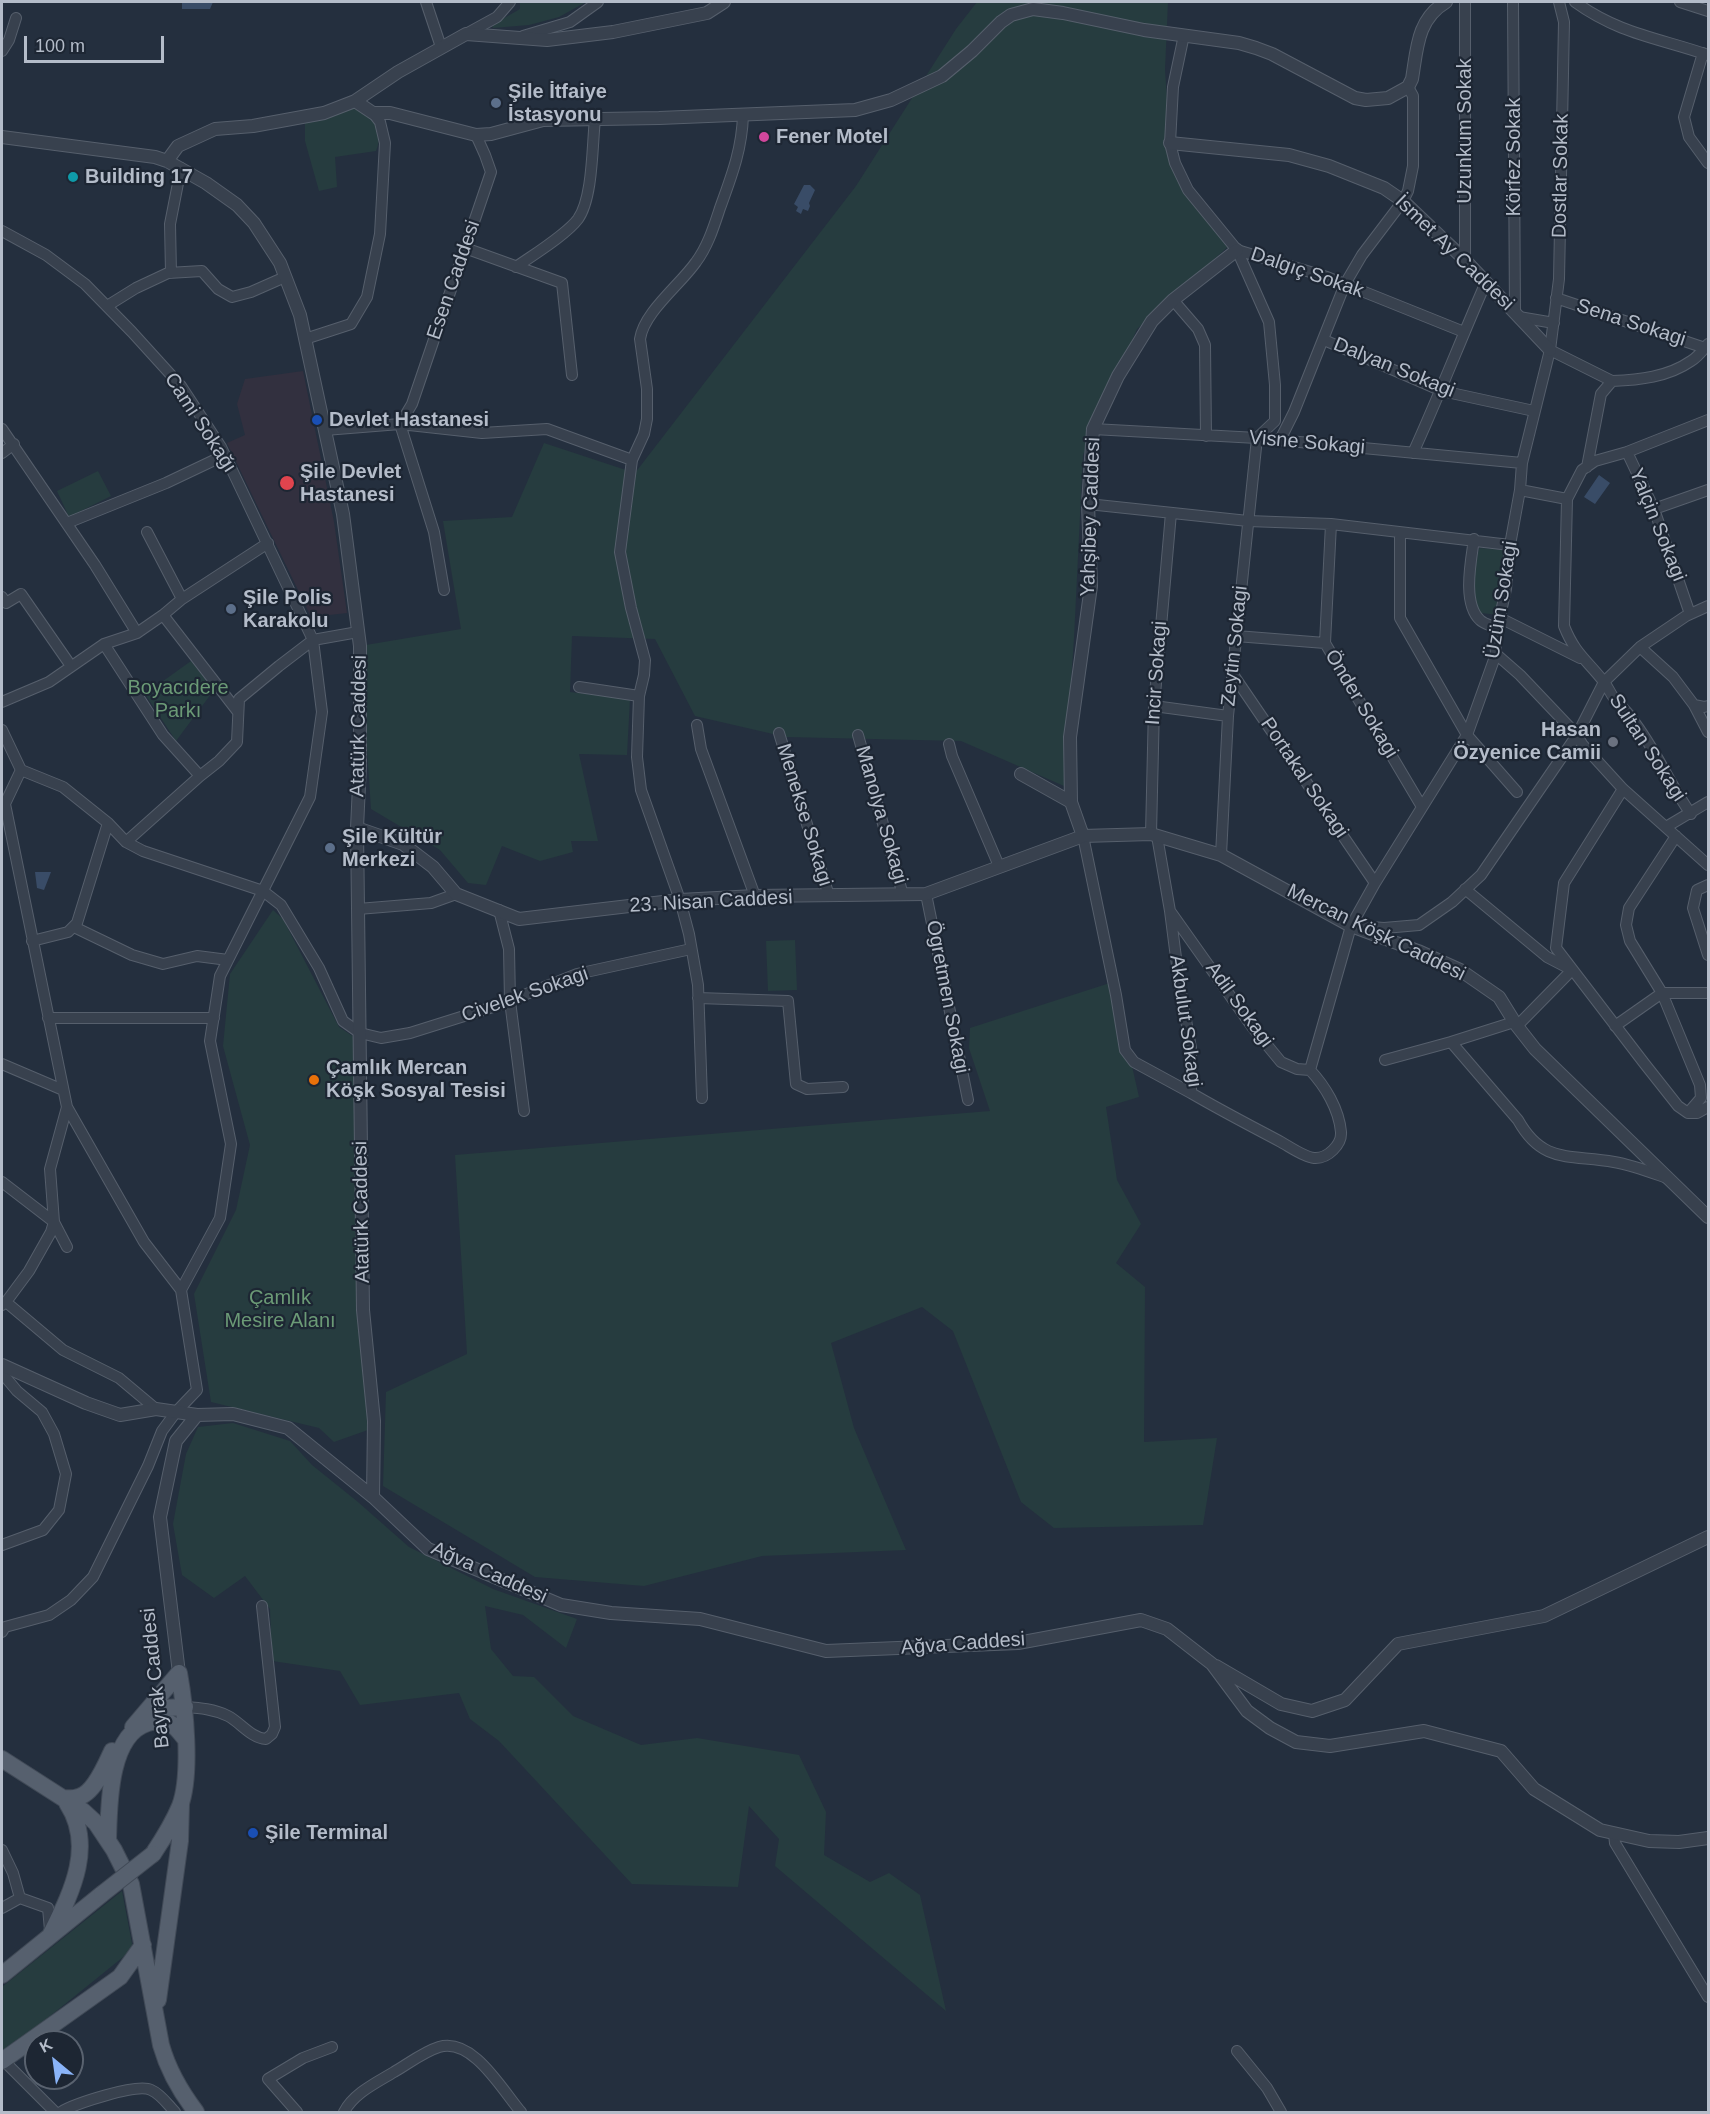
<!DOCTYPE html>
<meta charset="utf-8">
<style>
body{margin:0}
#map{position:relative;width:1710px;height:2114px;overflow:hidden;background:#242f3e;font-family:Arial,sans-serif}
canvas{display:block}
.frame{position:absolute;inset:0;border:3px solid #b4bcc9;pointer-events:none}
.north{position:absolute;left:24px;top:2030px;width:60px;height:60px;box-sizing:border-box;background:#1d2633;border:2px solid #59626f;border-radius:50%;rotate:331deg;font-size:16px;font-weight:700;line-height:24px;text-align:center;color:#b4bcc9}
.north::after{content:'';display:block;margin:auto;width:21px;height:27px;background:#8ab4f8;clip-path:polygon(50% 0,100% 100%,50% 72%,0 100%)}
.scale{position:absolute;left:24px;top:36px;width:140px;height:27px;box-sizing:border-box;border:3px solid #b4bcc9;border-top:0;padding-left:8px;font-size:18px;line-height:21px;white-space:nowrap;color:#b4bcc9;-webkit-text-stroke:4px #1d2633;paint-order:stroke}
</style>
<div id="map">
<canvas width="1710" height="2114"></canvas>
<div class="frame"></div>
<div class="north">K</div>
<div class="scale">100 m</div>
</div>
<script>
const ctx = document.querySelector('canvas').getContext('2d');
ctx.lineJoin = 'round';
function paint(path, color) { ctx.fillStyle = color; ctx.fill(path, 'evenodd'); }
function stroke(path, color, width, dash) { ctx.strokeStyle = color; ctx.lineWidth = width; ctx.lineCap = dash ? 'butt' : 'round'; ctx.setLineDash(dash || []); ctx.stroke(path); }
function label(font, color, halo, rows, align = 'center') {
  ctx.font = font + ' Arial,sans-serif'; ctx.lineWidth = 4.5; ctx.setLineDash([]); ctx.textBaseline = 'middle'; ctx.strokeStyle = halo; ctx.fillStyle = color; for (const [text, x, y, turn = 0] of rows) {
    ctx.save(); ctx.translate(x, y); ctx.rotate((+turn || 0) * Math.PI / 180); ctx.textAlign = isNaN(turn) ? turn : align; if (halo) ctx.strokeText(text, 0, 0); ctx.fillText(text, 0, 0); ctx.restore();
  }
}
paint(new Path2D(`
 M303,371l31,151 13,91 -36,4 -84,-174 18,-8 -8,-31 8,-25z`), '#32303f');
paint(new Path2D(`
 M520,2h66l-27,15 -30,8 -36,3 -1,-3 28,-16z
 M977,2h191l-3,68 5,73 5,20 57,80 -95,86 -54,126 -9,183 -10,148 -103,-45 -175,-4 -91,-21 -40,-77 -83,-3 -2,56 60,7 -3,56 -48,-1 19,87h-27l2,11 -33,9 -38,-15 -16,39 -18,-2 -28,-33 -69,-41 -11,-163 101,-17 -18,-108 69,-4 32,-74 91,30 221,-287 100,-157z
 M351,108c4,2 11,2 14,5 14,8 17,25 11,38l-41,6 2,30 -18,4 -14,-50v-18l7,-5z
 M98,471l13,25 -42,21 -12,-26z
 M1479,548l27,2 -8,65 -17,-2 -8,-9 2,-35z
 M191,661l23,29 -38,51 -31,-47z
 M273,910l10,9 56,108 18,12 4,271 7,120 -34,12 -15,-14 -108,-26 -17,-108 42,-84 14,-65 -27,-99 7,-72z
 M795,940l2,50 -29,1 -2,-50z
 M1113,982l26,115 -33,10 11,73 24,44 -25,39 29,24 -1,155 73,-4 -14,87 -149,3 -33,-26 -68,-171 -31,-24 -91,36 23,85 52,122 -144,6 -118,30 -109,-9 -152,-91 3,-94 81,-38 -12,-199 535,-44 -21,-63 1,-20z
 M233,1423l57,18 22,24 46,37 51,45 84,42 84,30 -11,29 -43,-33 -38,-9 6,43 22,27 21,1 39,39 68,29 56,-7 102,17 27,57 -2,43 46,27 19,-9 31,22 26,116 -171,-145 4,-27 -30,-33 -11,81 -106,-3 -133,-143 -29,-22 -11,-26 -99,12 -20,-34 -68,-10 -2,-52 -25,-33 -31,22 -32,-23 -9,-51 13,-70 12,-27z
 M122,1891l11,58 -131,106v-68z`), '#263c3f');
paint(new Path2D(`
 M182,2h31l-3,7h-28z
 M804,185h6l5,5 -6,13 1,3 -2,5 -5,-2 -2,5 -5,-3 2,-4 -4,-3z
 M1599,475l11,8 -15,21 -11,-7z
 M35,872h16l-7,18 -7,-2z`), '#394c67');
const minor = new Path2D(`
 M426,2l15,45
 M1513,2l2,311
 M1575,2c44,32 84,36 133,53
 M1680,2l28,9
 M466,34l31,-17 13,-15
 M1184,35l-11,52 -3,56 5,20 13,27 49,60 90,27 137,55
 M523,36l47,-14 28,-20
 M2,51l7,-11 7,-22
 M1703,53l-19,64 5,20 19,26
 M2,231l44,24 39,29 47,48 49,54 40,61 92,193 9,72 -12,85 -90,179 -10,65 21,103 -11,74 -39,72
 M465,248l97,35 10,92
 M1465,260v-258
 M516,267c17,-12 50,-32 62,-48 15,-21 14,-73 17,-100
 M171,273l-1,-49 11,-56
 M1556,298l149,50
 M1173,300l25,29 7,16 1,91
 M107,306l29,-18 32,-15 34,-2 16,18 14,8 19,-5 34,-15
 M1519,317l35,6
 M305,339l46,-15 16,-27 13,-63 5,-91 -5,-21 -7,-9
 M1324,340l118,51 92,20
 M1550,350l62,31
 M400,424l12,-20 79,-232 -6,-17 -9,-20
 M400,424l34,108 10,58
 M2,429l93,136 42,68
 M1093,429l164,9 265,25
 M325,430l75,-6 82,9 65,-4 85,31
 M1280,440l14,-28 51,-128 17,-29 41,-54 5,-10 5,-25v-70l-5,-9
 M1627,452l27,57 36,105
 M2,453l12,-9
 M1413,453c26,-57 48,-114 73,-171
 M1587,467l14,-73 11,-13c27,-1 56,-4 79,-20 7,-4 12,-11 17,-17
 M1520,490l47,9
 M1088,504l160,17 83,3 179,21
 M1654,509l54,-19
 M67,523l99,-40 59,-28
 M1331,524l-6,119 97,164
 M147,532l35,67
 M1400,533v85l67,117 50,57
 M1474,539c-3,22 -12,64 6,81 4,4 13,6 18,9
 M2,597l4,6 15,-9 50,72
 M163,615l75,97
 M1500,618l80,40
 M1236,636l89,7
 M104,644l59,91 37,41
 M1640,647l33,30 21,28 14,27
 M1496,654l24,21 57,60 5,9 41,45 85,76
 M1232,673l143,210
 M579,687l60,9
 M2,702l47,-20 55,-38 33,-11 26,-18 19,-16 86,-56
 M1694,705l10,2 4,-1
 M1154,706l74,10
 M697,725l4,24 54,147
 M2,730l19,40 -18,38
 M779,733l50,163
 M858,735l45,160
 M949,744l3,12 47,110
 M21,770l42,17 45,36 18,19 17,9 120,40 18,14 38,63 24,53 17,12 21,5 29,-5 86,-27 81,-32 114,-25
 M1623,789l-59,94 -8,65 88,115 34,43 10,7
 M1691,814c-22,-31 -36,-66 -59,-95 -5,-8 -13,-14 -18,-21 -4,-5 -6,-11 -10,-16 -17,-22 -29,-28 -40,-56l3,-127 15,-29 13,-9 32,-9 81,-32
 M1666,827l42,-25
 M1151,834l3,-128 17,-193
 M1083,836l33,159 9,55 9,12 57,31
 M1157,836l13,75 9,70 12,67v45c29,17 60,33 90,49 9,5 23,15 33,16 14,1 28,-14 27,-26 -2,-23 -16,-46 -31,-62l-13,-1 -16,-7 -28,-34 -83,-117
 M1676,836l-47,72 -3,17 4,16 32,52 38,92 1,13 -13,15
 M126,842l74,-66 19,-15 18,-19 2,-43 40,-33 34,-26 45,-8
 M1221,855l7,-139 29,-278 18,-17v-36l-6,-63 -32,-72
 M1708,885l-11,5 -4,18 15,47
 M1465,889l82,68 25,13 -55,56
 M926,894l42,206
 M358,909l73,-6 25,-9
 M499,910l10,39 1,52 14,110
 M1358,926l26,2 35,-3 33,-23 29,-27 96,-140 27,-53 36,-35 46,-31 22,-10
 M74,927l58,28 31,9 34,-8 31,4
 M32,941l36,-9 9,-9 31,-100
 M698,998l90,3 8,83 11,5 36,-2
 M48,1018h166
 M1615,1026l47,-33h46
 M1451,1042l63,-20
 M1385,1060l66,-18 67,78c25,45 53,34 96,42 18,3 36,10 53,16
 M2,1064l61,26
 M1310,1070l41,-144 24,-43 92,-148 29,-81 -1,-15 11,-50 4,-44 10,-55 2,-27 28,-113 9,-71 5,-257 -5,-20
 M702,1098l-4,-113 -9,-51 -9,-34 -39,-110 -4,-33 2,-61 5,-21 1,-15 -14,-52 -11,-56 12,-92 12,-26 3,-15v-30l-7,-50c4,-27 40,-54 56,-77 12,-16 18,-36 24,-54 12,-33 22,-59 23,-93
 M1688,1113h9l11,-6
 M2,1182l52,40 13,25
 M6,1302l57,48 56,28 37,31
 M2,1305l4,-3 23,-31 22,-39 3,-10 -4,-53 17,-62
 M2,1373l15,18 25,21 12,22 12,40 -7,36 -16,20 -41,15
 M2,1632l3,-5 44,-12 22,-15 22,-23 55,-111 14,-35 14,-19 21,-22 -16,-100 -37,-48 -77,-135 -62,-303
 M185,1707c15,1 29,2 43,9 12,6 23,22 38,23l6,-5 3,-7 -13,-121
 M1614,1834l1,9 93,154
 M2,1850l11,23 7,25
 M2,1908l18,-10 28,10 2,22
 M1237,2051l30,37 14,24
 M3,2060l52,52
 M61,2112c13,-8 76,-29 90,-22 10,4 17,15 24,22
 M297,2112l-29,-33 35,-21 29,-11
 M344,2112c10,-19 32,-29 50,-40 14,-8 29,-20 45,-25 34,-10 63,43 82,65`);
const tertiary = new Path2D(`
 M355,101l18,12h17l86,22 15,-1 52,-14 116,-2 196,-8 36,-10 51,-24 30,-25 29,-29 10,-7 22,-6 30,4 81,17 95,13 17,5 16,6 83,44 11,2 22,-2 20,-11 4,-8c5,-30 5,-60 34,-77
 M2,137l153,20 12,4 39,22 31,22 17,18 26,40 20,52 43,199 17,132v118l-3,64 6,482 11,111 -1,76
 M1170,143l119,12 40,11 55,22 19,13 62,59 85,90
 M167,161l11,-15 37,-17 38,-3 71,-13 31,-12 43,-29 68,-38 81,6 66,-8 94,-19 17,-11
 M1021,774l50,28 12,34 68,-2 70,21 130,71 67,25 42,19 39,27 18,29 18,23 173,168
 M1071,802l-1,-65 21,-151 -3,-82 5,-75 25,-53 34,-55 21,-21 64,-50
 M357,828l46,16 30,23 23,27 63,25 161,-19 75,-4 171,-2 157,-58
 M2,1365l84,38 34,12 36,-6 41,6 36,-1 55,14 85,69 55,52 133,56 50,8 89,6 126,32 192,-8 123,-23 26,9 45,35 35,47 23,17 26,14 34,4 94,-15 77,20 33,38 66,41 49,11 30,1 29,-4
 M1216,1666l65,38 31,7 33,-11 53,-56 146,-28 164,-79
 M179,1673l-19,-156 16,-76 21,-26`);
const primary = new Path2D(`
 M145,1716l17,-8 23,-1
 M133,1727l46,-54
 M2,1759l81,52 13,12 18,27 17,34 30,161c7,25 19,46 35,67
 M63,1798c5,0 11,1 15,-1 16,-3 28,-33 34,-46
 M108,1841c1,-33 0,-106 40,-118 21,-7 26,2 38,17
 M153,1854c10,-15 20,-31 27,-48 12,-32 5,-100 -1,-133
 M50,1936c20,-41 46,-89 17,-133
 M2,1975l100,-81
 M158,2000l22,-159 1,-37
 M2,2061l118,-84 23,-32`);
stroke(minor, '#565f6c', 12);
stroke(tertiary, '#565f6c', 14);
stroke(primary, '#414a57', 18);
stroke(minor, '#38414e', 10);
stroke(tertiary, '#38414e', 12);
stroke(primary, '#56606e', 16);
const primaryBridge = new Path2D(`
 M102,1894l51,-40`);
stroke(primaryBridge, '#414a57', 18, []);
stroke(primaryBridge, '#56606e', 16);
for (const [x, y, r, color] of [
 [496,103,6,"#5c6f8a"],
 [764,137,6,"#d1479c"],
 [73,177,6,"#0f9aa8"],
 [317,420,6,"#1a4fb4"],
 [287,483,8,"#e0444e"],
 [231,609,6,"#5c6f8a"],
 [1613,742,6,"#6b7280"],
 [330,848,6,"#5c6f8a"],
 [314,1080,6,"#e8710a"],
 [253,1833,6,"#1a4fb4"]
]) { const dot = new Path2D(); dot.arc(x, y, r, 0, 2 * Math.PI); ctx.fillStyle = color; ctx.fill(dot); stroke(dot, '#1d2633', 2); }
label('bold 20px', '#b4bcc9', '#1d2633', [
 ["Şile İtfaiye",508,92],
 ["İstasyonu",508,115],
 ["Fener Motel",776,137],
 ["Building 17",85,177],
 ["Devlet Hastanesi",329,420],
 ["Şile Devlet",300,472],
 ["Hastanesi",300,495],
 ["Şile Polis",243,598],
 ["Karakolu",243,621],
 ["Hasan",1601,730,"right"],
 ["Özyenice Camii",1601,753,"right"],
 ["Şile Kültür",342,837],
 ["Merkezi",342,860],
 ["Çamlık Mercan",326,1068],
 ["Köşk Sosyal Tesisi",326,1091],
 ["Şile Terminal",265,1833]
], 'left');
label('20px', '#b4bcc9', '#1d2633', [
 ["Uzunkum Sokak",1465,131,-90],
 ["Körfez Sokak",1514,157,-90],
 ["Dostlar Sokak",1561,176,-89],
 ["İsmet Ay Caddesi",1454,253,44],
 ["Dalgıç Sokak",1307,273,19],
 ["Esen Caddesi",454,280,-71],
 ["Sena Sokagi",1631,323,18],
 ["Dalyan Sokagi",1394,368,22],
 ["Cami Sokağı",200,423,57],
 ["Visne Sokagi",1307,443,5],
 ["Yahşibey Caddesi",1091,517,-88],
 ["Yalçin Sokagi",1657,525,68],
 ["Üzüm Sokagi",1502,600,-81],
 ["Zeytin Sokagi",1235,646,-84],
 ["Incir Sokagi",1157,673,-86],
 ["Önder Sokagi",1361,704,59],
 ["Atatürk Caddesi",359,726,-89],
 ["Sultan Sokagi",1647,748,57],
 ["Portakal Sokagi",1304,778,56],
 ["Menekse Sokagi",804,815,73],
 ["Manolya Sokagi",881,815,74],
 ["23. Nisan Caddesi",711,902,-3],
 ["Mercan Köşk Caddesi",1376,933,26],
 ["Civelek Sokagi",525,995,-19],
 ["Ögretmen Sokagi",947,997,79],
 ["Adil Sokagi",1239,1005,54],
 ["Akbulut Sokagi",1185,1021,82],
 ["Atatürk Caddesi",362,1212,-91],
 ["Ağva Caddesi",489,1573,24],
 ["Ağva Caddesi",963,1644,-4],
 ["Bayrak Caddesi",156,1678,-96]
]);
label('20px', '#6b9a76', '#1d2633', [
 ["Boyacıdere",178,688],
 ["Parkı",178,711],
 ["Çamlık",280,1298],
 ["Mesire Alanı",280,1321]
]);
</script>
